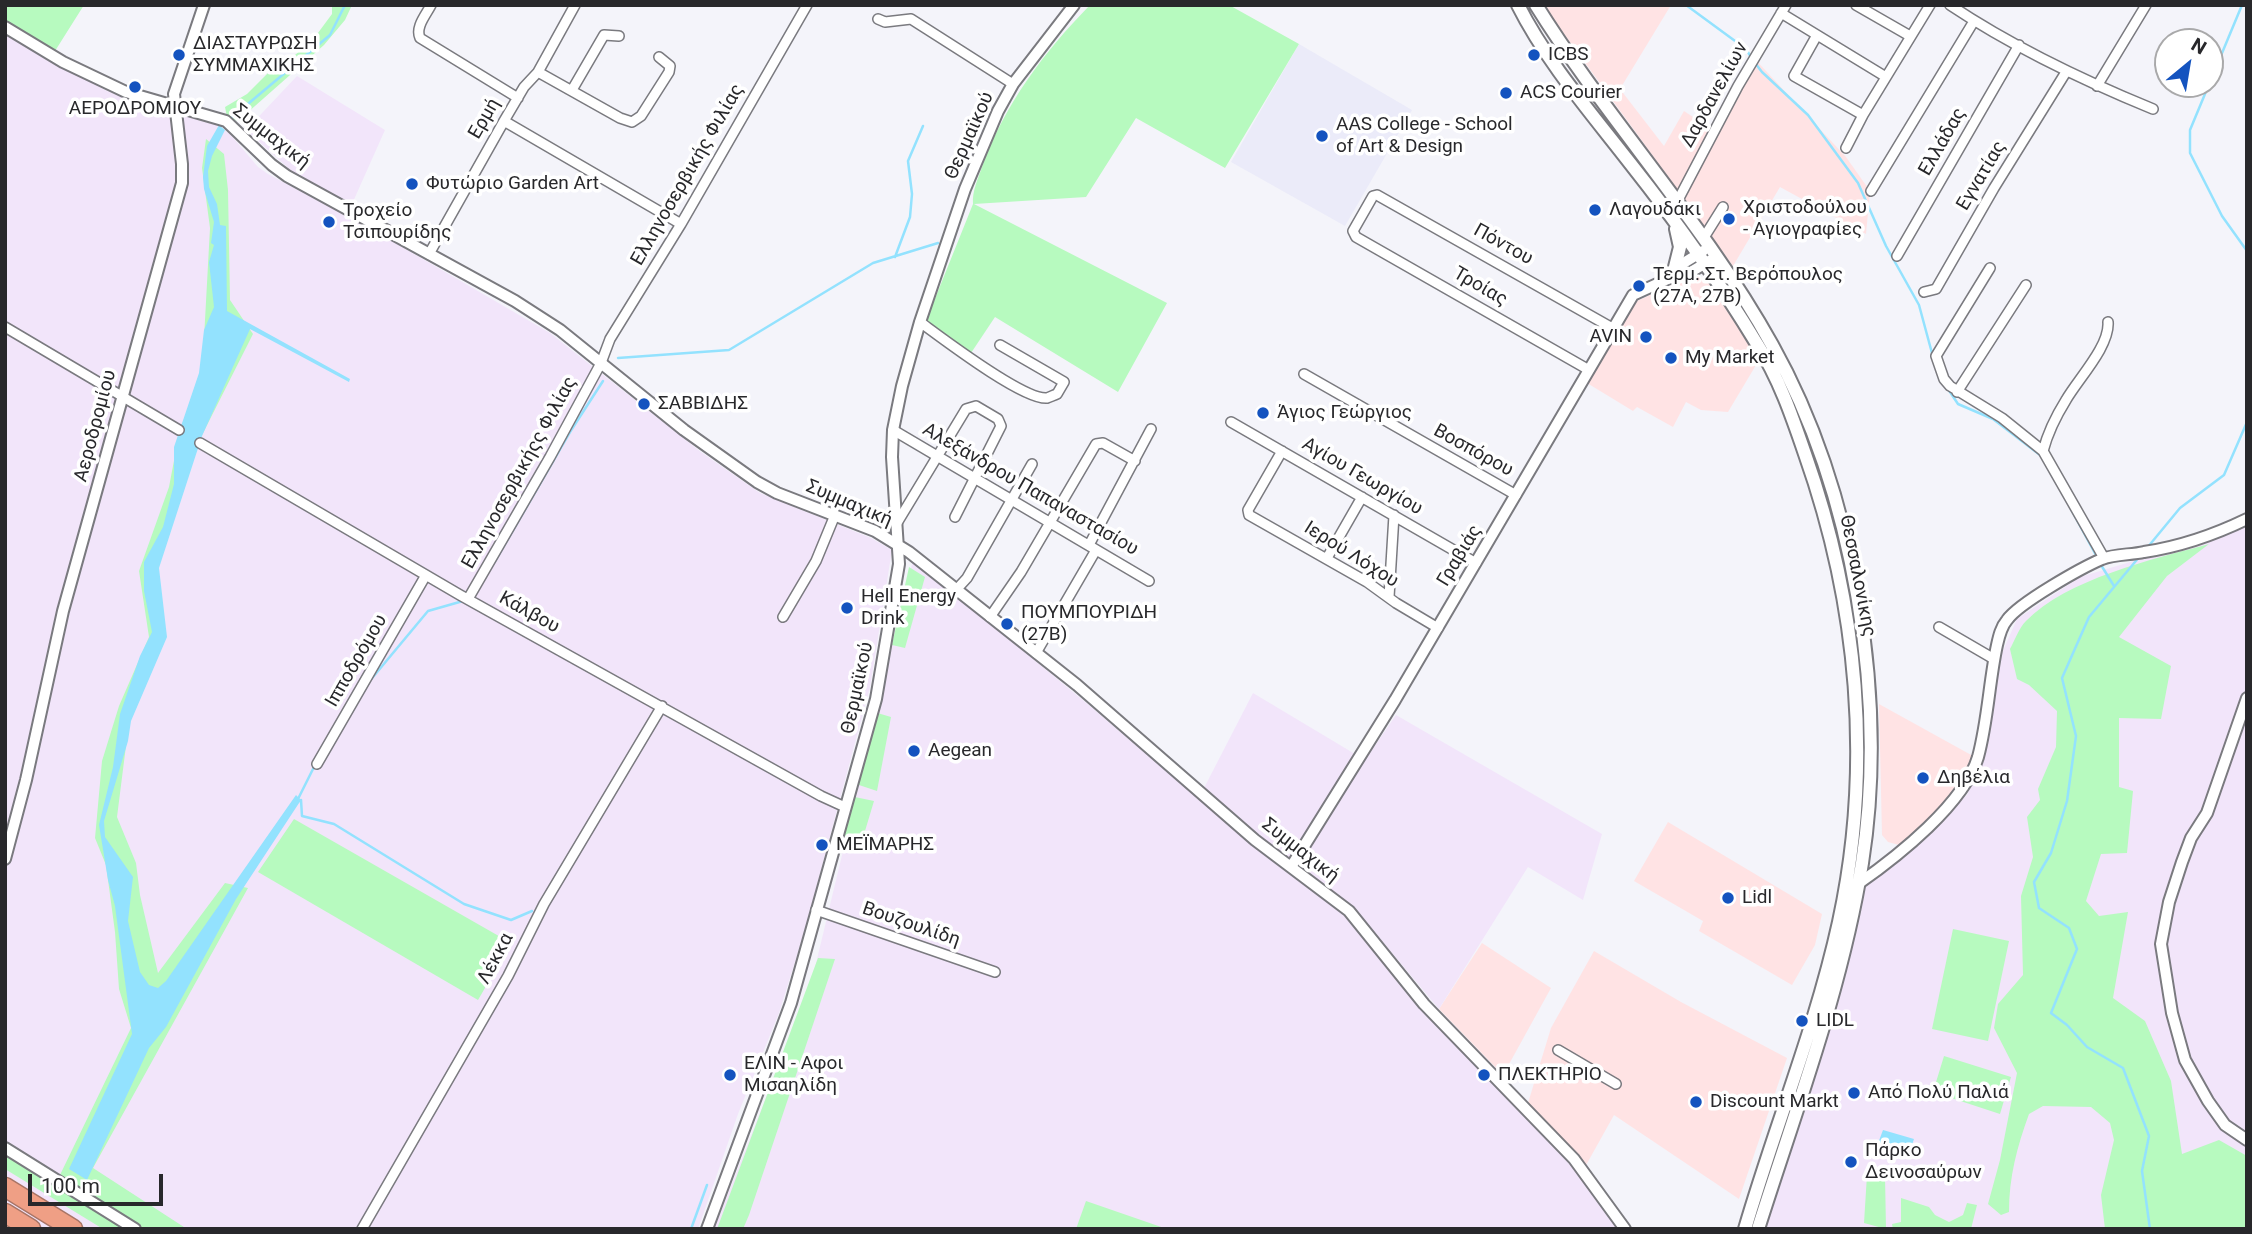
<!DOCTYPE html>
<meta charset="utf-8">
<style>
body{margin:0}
#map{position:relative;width:2252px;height:1234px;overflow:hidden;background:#f4f4fa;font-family:Roboto,sans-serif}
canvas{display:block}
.frame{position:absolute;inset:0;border:7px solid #28282b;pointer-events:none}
.north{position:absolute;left:2154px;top:28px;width:70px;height:70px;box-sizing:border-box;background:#fff;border:2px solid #a9a9aa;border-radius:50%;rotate:30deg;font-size:19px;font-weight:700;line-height:28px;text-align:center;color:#28282b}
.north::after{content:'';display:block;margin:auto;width:24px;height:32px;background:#1453bf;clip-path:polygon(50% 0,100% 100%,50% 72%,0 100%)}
.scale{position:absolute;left:28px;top:1174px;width:135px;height:32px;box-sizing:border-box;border:4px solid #28282b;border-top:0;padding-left:9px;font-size:21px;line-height:24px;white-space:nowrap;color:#28282b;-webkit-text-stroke:5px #fff;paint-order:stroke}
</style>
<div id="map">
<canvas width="2252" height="1234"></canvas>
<div class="frame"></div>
<div class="north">N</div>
<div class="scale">100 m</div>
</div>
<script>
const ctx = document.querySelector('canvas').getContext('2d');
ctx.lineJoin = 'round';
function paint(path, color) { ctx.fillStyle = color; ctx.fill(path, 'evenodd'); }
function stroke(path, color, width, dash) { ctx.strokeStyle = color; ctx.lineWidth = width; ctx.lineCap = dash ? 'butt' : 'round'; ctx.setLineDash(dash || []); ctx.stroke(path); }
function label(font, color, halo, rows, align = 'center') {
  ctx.font = font + ' Roboto,sans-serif'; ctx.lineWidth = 7; ctx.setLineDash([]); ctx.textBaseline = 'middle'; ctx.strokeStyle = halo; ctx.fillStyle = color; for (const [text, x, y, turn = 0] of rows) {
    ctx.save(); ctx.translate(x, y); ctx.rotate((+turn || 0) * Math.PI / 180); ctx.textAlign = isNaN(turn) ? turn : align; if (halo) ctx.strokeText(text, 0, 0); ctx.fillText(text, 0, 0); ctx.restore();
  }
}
paint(new Path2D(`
 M1543,5h128l-51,84 44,57 20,-35 27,18 42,-72 93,100 24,34 -4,43 -86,-47 -47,79z
 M1700,277l7,3 52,80 -31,52 -27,-2 -15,-8 -13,25 -36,-20 -4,4 -46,-28 46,-80 53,-25z
 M1879,704l94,52 -10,29 -58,58 -6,2 -11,-3 -6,-7z
 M1668,822l154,92 -7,31 -23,40 -93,-54 4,-10 -69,-40z
 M1482,943l69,45 -48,87 -64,-66z
 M1594,951l87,51 106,56 -48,141 -125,-84 -29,52 -57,-64 23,-75z`), '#ffe3e4');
paint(new Path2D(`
 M5,35l100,55 30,12 81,23 14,9 28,33 10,7 105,56 177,103 151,119 59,41 111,45 21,12 -22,137 -66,246 -25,80 -41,101 -40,115h-693z
 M297,76l88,54 -33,74 -55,-28 -51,-46z
 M2247,527v702h-493l57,-179 41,-160 115,-95 20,-49 12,-86 18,-41 63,-42z
 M913,560l177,146 162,139 99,74 280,310h-917l97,-245z
 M1253,693l112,67 31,-45 206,119 -19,66 -55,-33 -89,142 -79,-94 -157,-125z`), '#f2e5fa');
paint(new Path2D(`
 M1299,44l113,66 -67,116 -114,-64z`), '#ebebf9');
paint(new Path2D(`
 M5,5h79l-29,46 -50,-30z
 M332,5h20l-7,15 -21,25 -86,76 -11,-4 -2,-10 22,-13 28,-28 9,-2 28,-23 20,-27z
 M1090,5h139l70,39 -74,124 -89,-50 -50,79 -112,7 193,99 -49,89 -123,-75 -24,36 -45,-32 47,-117c-1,-13 5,-25 9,-37 22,-62 62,-115 108,-162z
 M206,139l18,15 4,36 2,110 23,34 -53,105 -43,131 6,75 -33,69 -13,103 19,46 4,32 18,78 67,-90 23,5 -155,280 94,61h-46l-82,-52 72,-149 -12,-39 -4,-57 -9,-67 -11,-27 7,-77 17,-55 30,-69 -10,-66 30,-84 11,-58 22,-54 8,-147 -8,-60z
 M2209,544l-42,32 -48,61 52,29 -10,53 -42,-1v69l14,4 -6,62 -26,1 -15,47 13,15 29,-4 -15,86 32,23 26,60 11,73 37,-14 28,16v73h-142l-4,-34 13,-55 -4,-17 -19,-16 -48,-1 -14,8c-12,33 -20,63 -20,98l-8,3 -13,-11 12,-44 17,-87 -23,-45 4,-24 25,-29 -2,-79 12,-39 -6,-40 13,-17 -2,-11 18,-42 1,-36 -28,-26 -12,-6 -7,-30c5,-9 9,-21 16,-28 41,-42 127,-62 183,-77z
 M909,567l16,10 -20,71 -13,-3z
 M874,712l17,5 -14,74 -21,-7z
 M850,796l24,5 -12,40 -21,-6z
 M294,819l217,124 -33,57 -220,-128z
 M1953,929l56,12 -21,100 -56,-12z
 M818,958l17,1 -86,256 -6,14h-26z
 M1944,1056l67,21 -11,37 -67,-22z
 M5,1153l122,76h-24l-98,-60z
 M1867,1175l18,1 1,53 -22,-6z
 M1901,1198l28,9 6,8 14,7 14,-7 4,-12 10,2 -6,24h-78l-1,-5 9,-2z
 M1086,1201l81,28h-91z`), '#b7fabf');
paint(new Path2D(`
 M219,125l6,5 -13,26 -4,15 1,16 8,17 3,21 6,1 1,85 123,68 -1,3 -99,-53 -48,107 -43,132 8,69 -36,84 -3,20 -24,80 1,16 28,40 -5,44 12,51 9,13 9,3 8,-7 130,-186 5,5 -65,99 -70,128 -17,21 -62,132 -18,-11 63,-135 -17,-128 -7,-26 -9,-55 14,-58 7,-53 20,-58 12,-24 -8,-41v-29l19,-35 11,-43v-37l25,-74 5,-43 10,-23 -5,-45 5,-17 -3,-2 3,-21 -10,-33 -1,-12 4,-31z
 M1883,1130l31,9 -6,17 -31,-10z`), '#93e2fe');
stroke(new Path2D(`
 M1686,5l60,44 5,8
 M2242,5l-52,125v23l32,63 25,35
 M1755,63l7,9 46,43 50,68 28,63 33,59 17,63
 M230,119l100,-84 15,-30
 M895,257l15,-40 2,-23 -4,-33 15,-35
 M618,358l111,-8 144,-87 65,-20
 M1948,389l10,15 35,15 47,36
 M2071,509l27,50
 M2147,548l33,-40 44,-33 23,-53
 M2140,556l-51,61 -27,61 14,58 -9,65 -16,52 -17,29 5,26 30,20 8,21 -26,64 16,12 20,22 36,21 26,68 -7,35 8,58
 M495,561l75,-129 33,-51
 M2101,565l13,21
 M368,683l60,-72 35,-10
 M298,799l17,-34
 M300,801l1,-1 1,16 32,8 130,80 47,16 21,-9
 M691,1229l16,-44`), '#93e2fe', 2.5);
const minor = new Path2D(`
 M431,5c-5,10 -16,22 -11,33l98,60
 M1856,5l54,31
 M1950,5c63,42 132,75 203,104
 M1781,13l105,64
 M878,19l7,3 26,-3 102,65
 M1817,35l-23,41 69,39
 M538,72l82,46 12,4 9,-6 28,-44 1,-6 -11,-9
 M2097,86l49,-81
 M572,90l32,-55 15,1
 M504,121l177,103
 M1846,148l17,-33 67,-110
 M1871,191l103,-170
 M1677,202l61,-116 48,-81
 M1703,239l20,-32
 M429,254l75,-133 20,-34 14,-15 37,-67
 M1897,256l122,-211
 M1990,268l-54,88 8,23 6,7 52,32 41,33
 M1924,292l12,-3 58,-101 72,-116
 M920,322c22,16 103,78 127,76 3,-1 7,-3 10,-4l7,-12 -64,-37
 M5,327l174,103
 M1589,370l-233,-133 -3,-6 20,-35 4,-1 237,134
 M1304,374l212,121
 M1957,392l69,-107
 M1231,422l245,141
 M893,430l256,151
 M200,443l260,152 361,201 24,11
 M1282,451l-34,59 1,5 118,67 29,21 42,25
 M897,523l69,-114 10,-3 22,13 3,7 -46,91
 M1089,545l62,-116
 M1327,558l35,-61
 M2104,558l-61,-107c5,-19 13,-35 23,-51 12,-21 44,-54 42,-78
 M956,590l11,-12 65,-114
 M1389,597l5,-82
 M468,599l82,-142 51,-94 9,-24 71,-115 126,-219
 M783,617l33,-56 19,-46
 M990,617l31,-45 75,-128 7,-1 32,18
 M1939,627l55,32
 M1036,653l60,-103
 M317,764l109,-189
 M816,910l179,62
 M1558,1050l58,34
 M362,1229l146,-253 36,-72 118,-198`);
const tertiary = new Path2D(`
 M5,27l58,35 63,30 100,29 46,44 15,11 228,125 45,29 124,100 73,52 20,11 98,38 34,21 168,133 178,155 94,71 75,93 150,155 51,70
 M1673,272l9,-8 21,-13
 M2247,698l-40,115 -16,25 -9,24 -13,40 -8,42 11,69 13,47 23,41 17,24 22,15
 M5,859l21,-79 37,-169 119,-428v-19l-8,-70 30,-89
 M1291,867l104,-167 238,-405 37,-17 19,-5 27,-16
 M1858,884c40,-28 106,-80 120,-127 10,-37 11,-75 19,-112 2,-9 4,-18 10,-25 12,-17 74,-52 95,-61 13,-5 29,-4 42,-7 34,-5 72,-18 103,-33
 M5,1148l130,81
 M707,1229l84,-226 85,-304 23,-135 -7,-107 1,-27 9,-44 18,-64 45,-133 33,-78 15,-27 61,-79`);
const secondary = new Path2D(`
 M1518,5c28,56 74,109 112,158 46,58 89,118 127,181 22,34 35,72 48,110 53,150 68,312 34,468 -23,105 -64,204 -94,307
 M1536,5c73,117 169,219 236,340 82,147 116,352 90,518 -20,125 -66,246 -104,366
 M1674,271l6,-24 -4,-18`);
const motorway = new Path2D(`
 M5,1187l68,42
 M5,1213l26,16`);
stroke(minor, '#7a7a7f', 12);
stroke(tertiary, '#7a7a7f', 14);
stroke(secondary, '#7a7a7f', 16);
stroke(motorway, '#a97566', 21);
stroke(minor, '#fff', 9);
stroke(tertiary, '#fff', 10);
stroke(secondary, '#fff', 12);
stroke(motorway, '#ef9f85', 18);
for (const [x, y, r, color] of [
 [179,55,7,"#1453bf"],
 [1534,55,7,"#1453bf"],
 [135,87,7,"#1453bf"],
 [1506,93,7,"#1453bf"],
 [1322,136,7,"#1453bf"],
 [412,184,7,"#1453bf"],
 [1595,210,7,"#1453bf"],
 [1729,219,7,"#1453bf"],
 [329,222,7,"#1453bf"],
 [1639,286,7,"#1453bf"],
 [1646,337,7,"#1453bf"],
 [1671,358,7,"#1453bf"],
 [644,404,7,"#1453bf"],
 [1263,413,7,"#1453bf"],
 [847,608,7,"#1453bf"],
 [1007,624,7,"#1453bf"],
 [914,751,7,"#1453bf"],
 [1923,778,7,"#1453bf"],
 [822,845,7,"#1453bf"],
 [1728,898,7,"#1453bf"],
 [1802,1021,7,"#1453bf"],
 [730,1075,7,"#1453bf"],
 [1484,1075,7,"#1453bf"],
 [1854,1093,7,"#1453bf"],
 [1696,1102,7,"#1453bf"],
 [1851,1162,7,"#1453bf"]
]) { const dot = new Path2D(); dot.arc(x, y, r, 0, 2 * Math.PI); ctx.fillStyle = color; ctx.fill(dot); stroke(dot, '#fff', 2.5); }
label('19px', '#28282b', '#fff', [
 ["ΔΙΑΣΤΑΥΡΩΣΗ",193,44],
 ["ΣΥΜΜΑΧΙΚΗΣ",193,66],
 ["ICBS",1548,55],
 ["ACS Courier",1520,93],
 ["ΑΕΡΟΔΡΟΜΙΟΥ",135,109,"center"],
 ["AAS College - School",1336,125],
 ["of Art & Design",1336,147],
 ["Φυτώριο Garden Art",426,184],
 ["Χριστοδούλου",1743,208],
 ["- Αγιογραφίες",1743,230],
 ["Λαγουδάκι",1609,210],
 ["Τροχείο",343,211],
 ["Τσιπουρίδης",343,233],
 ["Τερμ. Στ. Βερόπουλος",1653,275],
 ["(27Α, 27Β)",1653,297],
 ["AVIN",1632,337,"right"],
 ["My Market",1685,358],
 ["ΣΑΒΒΙΔΗΣ",658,404],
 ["Άγιος Γεώργιος",1277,413],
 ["Hell Energy",861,597],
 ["Drink",861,619],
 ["ΠΟΥΜΠΟΥΡΙΔΗ",1021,613],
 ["(27Β)",1021,635],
 ["Aegean",928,751],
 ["Δηβέλια",1937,778],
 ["ΜΕΪΜΑΡΗΣ",836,845],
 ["Lidl",1742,898],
 ["LIDL",1816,1021],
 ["ΕΛΙΝ - Αφοι",744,1064],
 ["Μισαηλίδη",744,1086],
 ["ΠΛΕΚΤΗΡΙΟ",1498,1075],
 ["Από Πολύ Παλιά",1868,1093],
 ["Discount Markt",1710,1102],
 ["Πάρκο",1865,1151],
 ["Δεινοσαύρων",1865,1173]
], 'left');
label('19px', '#28282b', '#fff', [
 ["Δαρδανελίων",1715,95,-61],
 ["Ερμή",485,119,-60],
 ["Θερμαϊκού",970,136,-66],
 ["Συμμαχική",271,137,38],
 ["Ελλάδας",1943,142,-60],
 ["Ελληνοσερβικής Φιλίας",688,175,-60],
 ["Εγνατίας",1982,176,-59],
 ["Πόντου",1503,245,29],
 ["Τροίας",1480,287,30],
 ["Αεροδρομίου",96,426,-75],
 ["Βοσπόρου",1473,451,29],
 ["Ελληνοσερβικήςς Φιλίας",520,473,-61],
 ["Αγίου Γεωργίου",1362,477,30],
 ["Αλεξάνδρου Παπαναστασίου",1030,490,30],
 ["Συμμαχική",849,504,23],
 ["Ιερού Λόχου",1351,555,32],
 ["Γραβιάς",1460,556,-59],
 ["Θεσσαλονίκης",1857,576,79],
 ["Κάλβου",529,613,29],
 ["Ιπποδρόμου",357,661,-60],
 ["Θερμαϊκού",858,688,-78],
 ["Συμμαχική",1300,851,38],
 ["Βουζουλίδη",911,925,19],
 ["Λέκκα",496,959,-62]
]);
</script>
